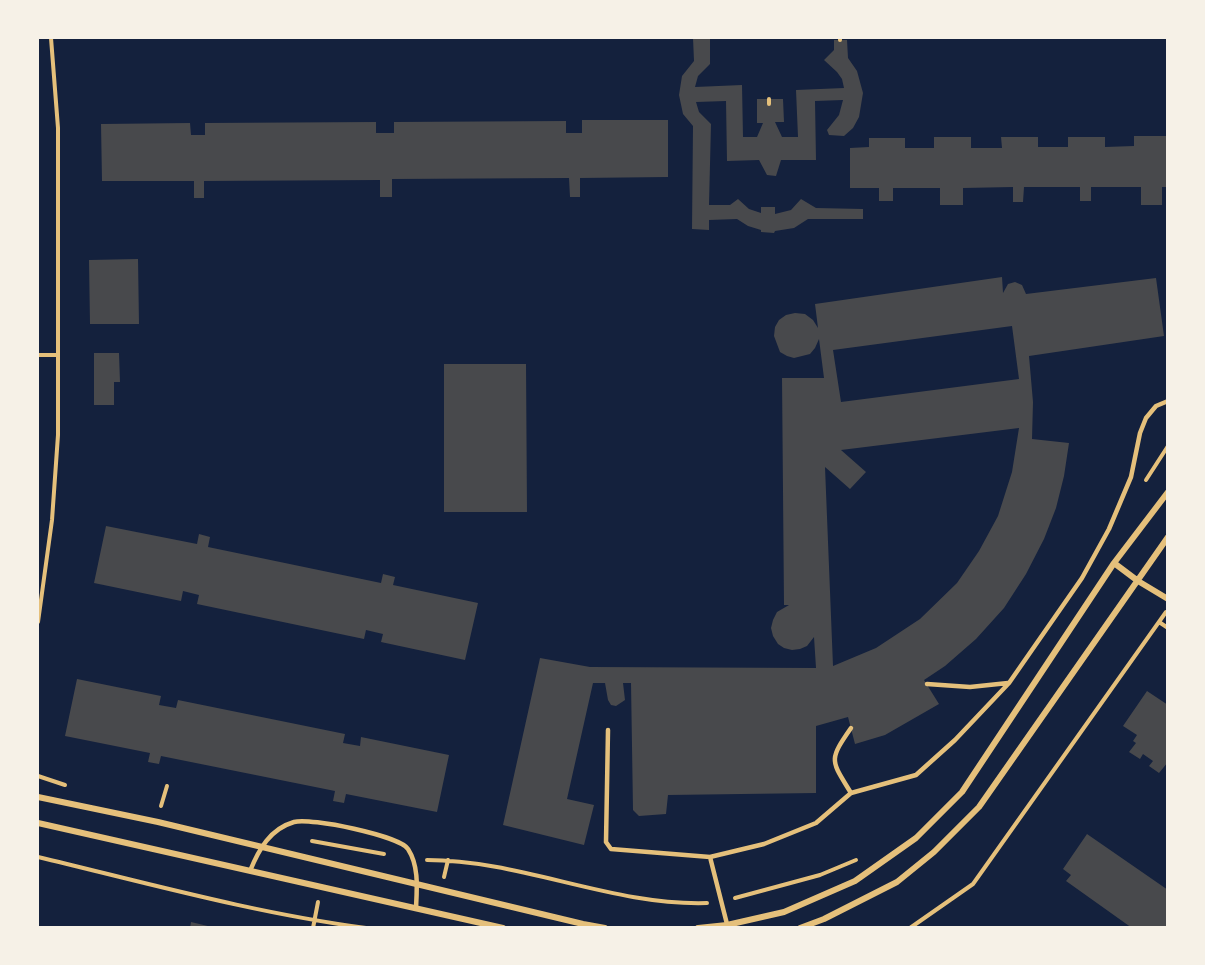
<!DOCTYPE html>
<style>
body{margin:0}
#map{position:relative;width:1205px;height:965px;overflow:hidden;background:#14213d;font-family:"Archivo Narrow",sans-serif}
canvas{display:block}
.frame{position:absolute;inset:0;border:39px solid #f6f1e7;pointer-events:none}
</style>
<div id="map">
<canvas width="1205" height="965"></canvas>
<div class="frame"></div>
</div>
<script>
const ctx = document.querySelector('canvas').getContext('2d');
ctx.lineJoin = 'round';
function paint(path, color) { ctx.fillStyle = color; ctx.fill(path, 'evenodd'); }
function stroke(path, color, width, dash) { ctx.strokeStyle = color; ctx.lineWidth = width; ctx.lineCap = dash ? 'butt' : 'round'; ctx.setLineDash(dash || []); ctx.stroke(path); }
paint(new Path2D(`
 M693,38h17v26l-12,12 -3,11 47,-2 1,52h14l6,-14h-6v-24h26l1,23h-9l7,15h16l-2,-47 48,-2 -2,-9 -5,-7 -13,-12 10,-10v-10h13l1,18 9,13 6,22 -4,24 -6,11 -9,8 -15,-1 -2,-5 12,-15 4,-15 -28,1 1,59h-35l-5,16 -9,-1 -8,-15 -32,1 -1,-60 -30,1 3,10 12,12 -2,81h21l8,-6 11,10 12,4v-6h14v7l16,-4 10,-11 15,9 47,1v10h-55l-14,9 -19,3 -1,2 -13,-1v-2l-13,-4 -11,-7 -28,1v10l-17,-1 1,-103 -10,-12 -4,-19 3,-19 12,-15z
 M582,120h86v57l-88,1v19h-10l-1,-19 -177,1v18h-12v-17l-176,1v17h-10v-17h-92l-1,-57 89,-1 1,12h14v-12l171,-1v11h18v-11l172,-1v12h16z
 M1134,136h34v51h-6v18h-21v-18h-50v14h-11v-14h-56l-1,15h-10v-15l-50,1v17h-23v-17h-47v13h-14v-13h-29v-40l19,-1v-9h36v10h29v-11h37v11h31l-1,-11h37v10h30v-10h37v10l29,-1z
 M138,259l1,65h-49l-1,-64z
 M1002,277l1,16 5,-9 7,-2 7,3 4,9 130,-16 8,58 -135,20 4,46 -1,37 37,4 -5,33 -8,32 -12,31 -18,35 -22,34 -28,31 -31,27 -21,14 15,24 -54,31 -30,9 -7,-27 -32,9v67l-148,2 -2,19 -27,2 -6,-6 -2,-127h-8l2,17 -9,6 -5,-1 -3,-5 -3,-17h-12l-26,116 27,6 -10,40 -81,-20 37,-167 50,9 226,1 -2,-31 -7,9 -7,3 -8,1 -8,-2 -6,-4 -5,-8 -2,-8 2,-8 4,-8 12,-7h-5l-2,-227h42l-5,-39 -4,9 -5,6 -16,4 -7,-2 -7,-4 -6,-16 1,-9 4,-7 7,-5 9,-2 10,1 8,6 5,8 -3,-24zM1012,326l7,53 -178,23 -8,-52zM1019,428l-7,44 -14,44 -19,35 -22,32 -37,36 -44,29 -43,18 -8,-199 25,22 16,-17 -25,-22z
 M94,353h25l1,29h-6v23h-20z
 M444,364h82l1,148h-83z
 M106,526l91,18 2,-10 11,3 -2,10 173,36 2,-9 12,3 -2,8 85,18 -13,57 -84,-18 2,-8 -17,-4 -2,9 -167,-35 2,-9 -16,-4 -2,10 -87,-18z
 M77,679l84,17 -2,9 17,3 2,-8 167,34 -2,9 17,3 1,-9 88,18 -12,57 -91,-18 -2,9 -11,-2 2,-10 -174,-35 -2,8 -11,-2 2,-9 -85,-17z
 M1147,691l21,14v57l-9,11 -10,-7 4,-5 -10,-7 -3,5 -11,-7 7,-9 -3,-2 4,-6 -14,-9z
 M1087,834l81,56v38h-36l-66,-47 5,-6 -8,-6z
 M191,922l21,5v1h-22z`), '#48494c');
stroke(new Path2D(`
 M840,38v2
 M769,99v5
 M38,355h19
 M1146,480l22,-34
 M38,622l14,-102 6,-85v-307l-7,-90
 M1159,622l9,6
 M38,776l27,9
 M161,806l6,-20
 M312,841l72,13
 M38,857c109,26 216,56 328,71
 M427,860c95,0 185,46 280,43
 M444,877l4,-17
 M735,898l85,-23 36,-15
 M313,928l5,-26
 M910,928l63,-44 193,-272`), '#e5c07b', 4);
stroke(new Path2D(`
 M927,684l43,3 38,-4
 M851,728c-23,33 -20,32 0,65
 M608,730l-2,112 5,7 99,8 54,-13 52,-21 35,-30 65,-18 39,-35 54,-57 73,-105 27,-49 22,-52 9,-44 6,-15 10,-12 12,-5
 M710,857l18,71
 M250,871c9,-22 20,-42 44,-49 16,-5 106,14 114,27 11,17 9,39 8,59`), '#e5c07b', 4.5);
stroke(new Path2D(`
 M1114,563l24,18 30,18
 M38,797l120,25 425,102 22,4
 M38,823l465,105
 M698,928l29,-3 57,-13 71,-31 61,-43 46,-46 152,-229 54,-71
 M800,928l24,-9 73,-37 37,-30 45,-45 189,-270`), '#e5c07b', 6);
</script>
